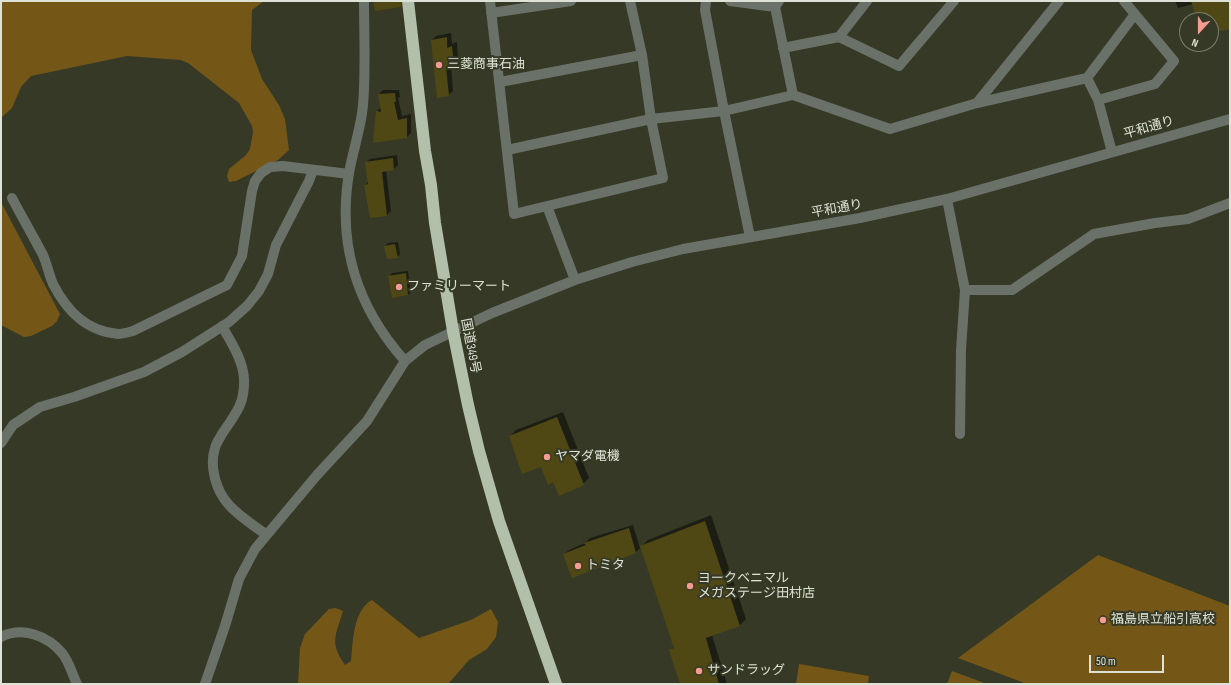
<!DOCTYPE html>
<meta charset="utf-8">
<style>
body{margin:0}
#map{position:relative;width:1231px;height:685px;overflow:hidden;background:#353926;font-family:"Sofia Sans Condensed",sans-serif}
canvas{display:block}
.frame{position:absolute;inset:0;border:2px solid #dee2d6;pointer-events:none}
.north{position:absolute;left:1179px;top:12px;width:40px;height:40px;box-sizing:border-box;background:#353926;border:1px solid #797d6c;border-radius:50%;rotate:201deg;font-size:11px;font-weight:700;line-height:16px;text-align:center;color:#dee2d6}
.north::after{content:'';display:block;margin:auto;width:14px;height:18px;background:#f59c91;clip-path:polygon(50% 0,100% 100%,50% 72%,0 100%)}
.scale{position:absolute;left:1089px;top:655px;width:75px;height:18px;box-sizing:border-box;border:2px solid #dee2d6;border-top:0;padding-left:5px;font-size:12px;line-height:14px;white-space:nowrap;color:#dee2d6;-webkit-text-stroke:3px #353926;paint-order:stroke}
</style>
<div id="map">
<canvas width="1231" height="685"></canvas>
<div class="frame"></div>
<div class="north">N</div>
<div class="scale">50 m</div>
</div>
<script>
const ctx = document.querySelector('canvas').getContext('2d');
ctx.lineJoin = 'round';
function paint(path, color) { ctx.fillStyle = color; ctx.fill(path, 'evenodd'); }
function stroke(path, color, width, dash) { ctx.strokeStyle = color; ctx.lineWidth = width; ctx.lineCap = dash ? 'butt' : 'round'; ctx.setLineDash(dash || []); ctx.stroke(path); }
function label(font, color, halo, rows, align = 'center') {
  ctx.font = font + ' "Sofia Sans Condensed","Noto Sans JP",sans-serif'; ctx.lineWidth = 4; ctx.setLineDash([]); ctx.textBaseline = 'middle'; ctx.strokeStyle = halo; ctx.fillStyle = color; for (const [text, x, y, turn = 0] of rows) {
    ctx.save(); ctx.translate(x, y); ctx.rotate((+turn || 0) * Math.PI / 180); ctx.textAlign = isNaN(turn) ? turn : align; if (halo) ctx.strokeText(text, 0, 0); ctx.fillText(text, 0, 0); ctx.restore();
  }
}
paint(new Path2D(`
 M1,1h263l-12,9 -1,40 11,29 17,26 6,14 4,31 -11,10 -42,21 -7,1 -2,-6 2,-7 17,-14 4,-6 3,-17 -1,-6 -13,-23 -51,-40 -7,-3 -54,-4 -96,20 -10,11 -9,21 -11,10z
 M1,202l59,112 -3,7 -5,5 -21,10 -7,1 -23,-12z
 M1098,555l132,51v78h-203l-69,-26z
 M372,600l47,38 52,-18 20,-11 7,13 -2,15 -9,12 -18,11 -21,24h-150l2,-36 5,-14 24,-25 7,-1 7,3c-7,24 -14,31 2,54l6,-4c2,-19 2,-51 21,-61z
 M799,664l70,12 -1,8h-72z
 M952,671l35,13h-40z`), '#745717');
paint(new Path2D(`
 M1175,1h55v27l-19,4v-12h-13l-5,-16 -15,4z
 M451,33l1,11 5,-2 1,19 -5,4h-2l2,26 -5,4 -16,-55 4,-4z
 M383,90h16l1,7 -2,1 4,18 9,-2v19l-4,4 -30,-26 4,-4 -2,-13z
 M397,155l1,10 -4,4 -8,1 5,41 -4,4 -16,2 -6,-32 4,-4 -3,-18 4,-4z
 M398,242l2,12 -2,3 -13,-11 3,-3z
 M408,271l3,21 -3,3 -18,-19 2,-3z
 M563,412l26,66 -6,6 -29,-4 -13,-14 -31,-30 6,-6z
 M711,515l35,104 -6,6 -28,10 15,49h-46l-11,-33 5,-5 -34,-99 7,-7z
 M633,525l7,23 -4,4 -72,2 5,-4 16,-7 5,-5z`), '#0007');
paint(new Path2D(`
 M373,1h28v6l-26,4z
 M1191,1h39v28l-19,4v-13h-14z
 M447,37v11l5,-2 2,20 -8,1 3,29 -12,2 -6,-58z
 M395,93l1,9h-2l4,18 9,-2v20l-34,5 3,-32 5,1 -3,-18z
 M393,158l1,12 -12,2 5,44 -17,2 -6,-33 4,-1 -3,-22z
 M395,244l3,14 -11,1 -3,-13z
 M406,273l2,22 -16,3 -4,-22z
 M557,417l27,68 -25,11 -6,-14 -5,3 -7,-18 -19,7 -13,-38z
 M705,521l35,105 -34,12 13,46h-39l-11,-34 5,-2 -34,-102z
 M629,528l7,25 -64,25 -9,-24 23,-9 -2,-2z`), '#504814');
stroke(new Path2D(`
 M364,1c0,34 2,69 -1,104 -2,23 -10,45 -14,68 -12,73 8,134 56,188
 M490,1l24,213 149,-36 -12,-59 -9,-64 -12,-54
 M706,1l-1,9 19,101 26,126
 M730,1l45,6
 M779,1l-4,6 18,88
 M491,13l80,-12
 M839,37l28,-36
 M783,48l56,-11 60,29 55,-65
 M1087,78l11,22 14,52
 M500,82l142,-27
 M1098,100l57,-16 19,-23 -50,-60
 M977,103l82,-102
 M507,150l144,-31 73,-8 69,-16 97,34 87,-26 110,-25 48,-64
 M12,198c10,19 21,38 31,57 4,9 6,20 10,29 14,27 33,47 65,50 5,0 11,-2 15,-3l94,-46 15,-29 10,-65 3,-10 6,-8 9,-6 13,-1 66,8
 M947,199l18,91 -4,60 -1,84
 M547,206l28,74
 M965,290h47l82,-56 61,-11 33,-4 42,-16
 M222,326c9,16 21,34 22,53 1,26 -9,35 -22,55 -2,4 -6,9 -7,14 -6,18 1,43 14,57 10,11 25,21 38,30
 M1,443l12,-18 27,-18 34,-10 70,-25 38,-20 47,-30 18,-16 12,-15 9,-17 8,-29 33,-64 4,-11
 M1,637c21,-11 47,-1 61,16 7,8 10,21 15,31
 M205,684l20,-58 14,-47 16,-30 62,-74 50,-54 38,-60 20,-16 67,-32 83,-33 57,-18 51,-13 177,-31 87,-19 283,-80`), '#6a7168', 10);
stroke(new Path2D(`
 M408,1l17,150 6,34 4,38 18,108 15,74 11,46 20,70 57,163`), '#b1bfab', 12);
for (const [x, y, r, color] of [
 [439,65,4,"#f59c91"],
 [399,287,4,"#f59c91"],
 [547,457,4,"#f59c91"],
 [578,566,4,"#f59c91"],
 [690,586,4,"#f59c91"],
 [1103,620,4,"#f59c91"],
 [699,671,4,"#f59c91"]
]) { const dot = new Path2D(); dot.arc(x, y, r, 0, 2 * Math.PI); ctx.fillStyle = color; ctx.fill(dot); stroke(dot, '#353926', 1.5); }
label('13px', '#dee2d6', '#353926', [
 ["三菱商事石油",447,65],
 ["ファミリーマート",407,287],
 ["ヤマダ電機",555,457],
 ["トミタ",586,566],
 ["ヨークベニマル",698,579],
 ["メガステージ田村店",698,594],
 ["福島県立船引高校",1111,620],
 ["サンドラッグ",707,671]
], 'left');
label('13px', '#dee2d6', '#353926', [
 ["平和通り",1149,128,-16],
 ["平和通り",837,209,-10],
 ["国道349号",470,346,79]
]);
</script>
